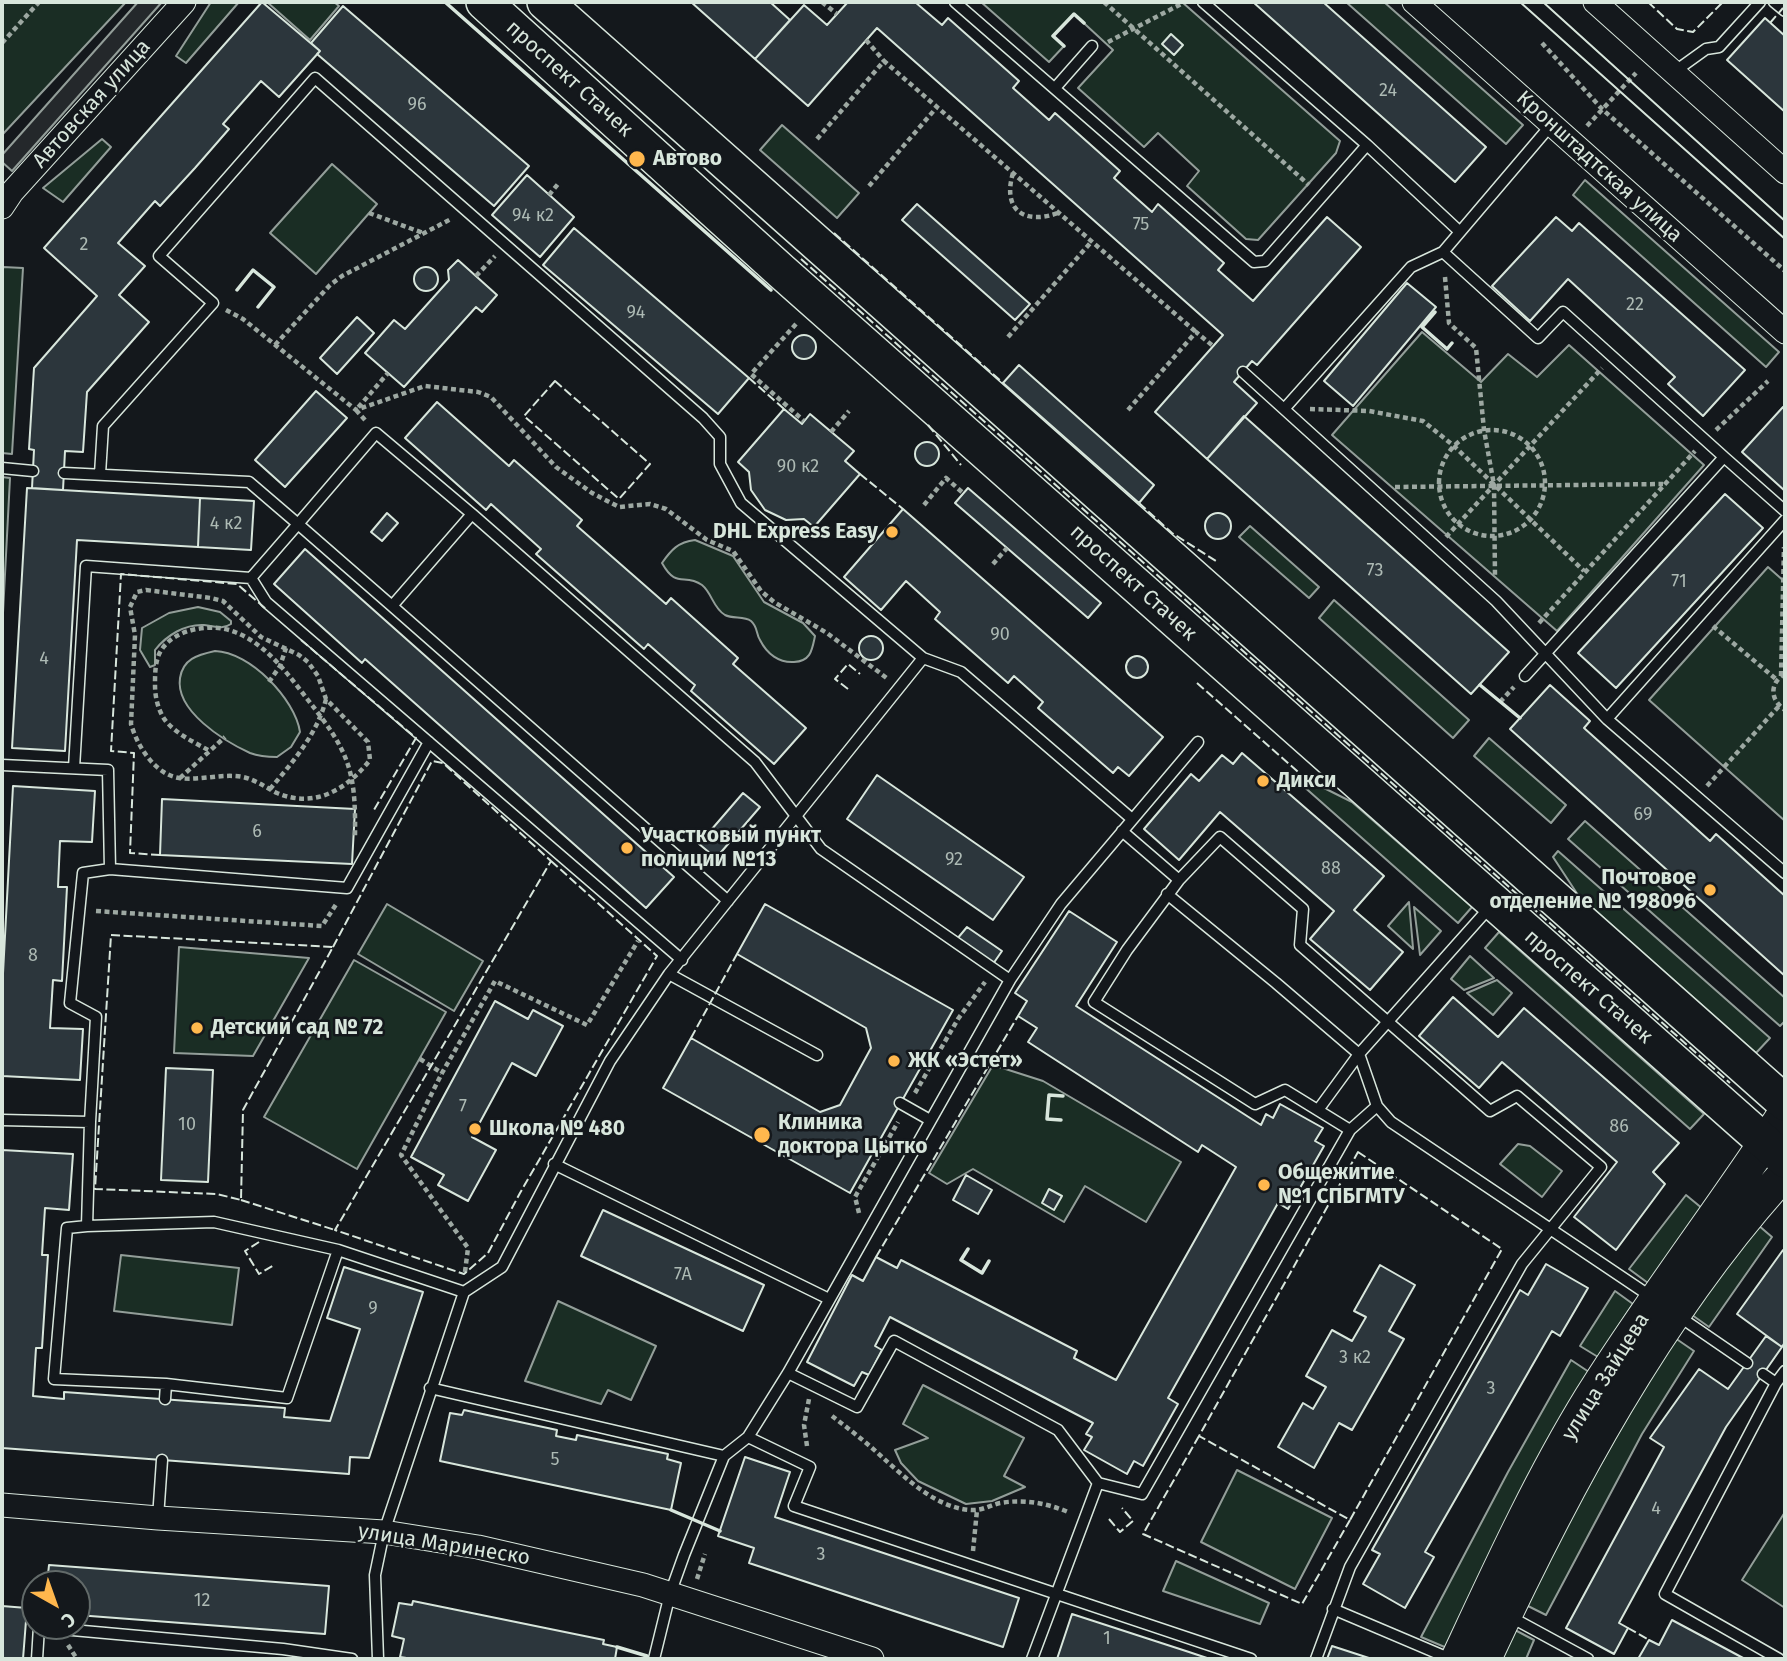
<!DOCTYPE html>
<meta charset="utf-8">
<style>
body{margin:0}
#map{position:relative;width:1787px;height:1661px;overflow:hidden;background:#14181c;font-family:"Fira Sans",sans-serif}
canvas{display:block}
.frame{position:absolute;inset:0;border:4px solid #d8e6dc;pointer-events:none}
.north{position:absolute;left:21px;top:1570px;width:70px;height:70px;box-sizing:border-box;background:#14181c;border:2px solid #626a69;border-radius:50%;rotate:140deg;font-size:19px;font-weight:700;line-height:28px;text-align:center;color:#d8e6dc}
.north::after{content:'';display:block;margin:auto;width:24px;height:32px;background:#ffb74d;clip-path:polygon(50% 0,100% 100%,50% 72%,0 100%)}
</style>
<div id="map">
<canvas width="1787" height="1661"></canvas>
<div class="frame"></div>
<div class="north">С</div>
</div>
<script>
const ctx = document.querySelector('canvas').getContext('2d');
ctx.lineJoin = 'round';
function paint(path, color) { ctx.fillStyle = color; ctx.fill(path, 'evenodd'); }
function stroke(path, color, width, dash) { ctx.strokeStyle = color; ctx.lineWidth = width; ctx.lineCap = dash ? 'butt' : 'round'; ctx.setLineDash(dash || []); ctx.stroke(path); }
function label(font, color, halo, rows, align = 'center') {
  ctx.font = font + ' "Fira Sans",sans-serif'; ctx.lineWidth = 5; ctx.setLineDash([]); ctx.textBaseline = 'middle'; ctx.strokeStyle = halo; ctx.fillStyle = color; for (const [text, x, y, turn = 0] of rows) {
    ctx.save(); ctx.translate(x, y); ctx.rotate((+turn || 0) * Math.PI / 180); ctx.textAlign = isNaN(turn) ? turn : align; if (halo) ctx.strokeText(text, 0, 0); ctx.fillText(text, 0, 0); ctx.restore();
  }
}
const green = new Path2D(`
 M2,2h124l-124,133z
 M211,2h28l-53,61 -10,-7z
 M267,2h67l5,4 -29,34z
 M981,2h201l158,139 -4,12 -78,87 -12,-1 -59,-53 12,-15 -41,-38 -14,14 -66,-59 35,-38 -39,-36 -21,22 11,10 -15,16z
 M1346,2h38l139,123 -17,19z
 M782,125l77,68 -22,25 -77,-68z
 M102,139l9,8 -48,55 -20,-14z
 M332,164l45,40 -61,70 -46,-41z
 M1585,180l194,172 -13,15 -193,-172z
 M3,267l20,1 -11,186 -10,-1z
 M1422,332l59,50 27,-28 29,23 32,-32 135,120 -147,166 -225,-196z
 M2,477l8,1 -8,154z
 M1250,526l69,61 -10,11 -70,-61z
 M695,540l38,16 31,46 39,21 12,13c-3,14 -4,25 -21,26 -15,1 -27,-8 -34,-22 -4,-6 -2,-13 -9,-19 -7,-5 -18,-2 -26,-6 -12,-7 -13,-22 -23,-30 -18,-13 -25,5 -40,-22 9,-13 16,-21 33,-23z
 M1768,567l17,15v239l-136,-121z
 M1334,600l135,120 -16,18 -134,-120z
 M198,607l22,5 11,9v3c-9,6 -16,2 -27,1 -19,-1 -37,10 -49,25v15l-5,2 -10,-17 2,-22 27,-15z
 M215,651c35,1 80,48 85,81l-9,15 -14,10c-9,0 -19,-1 -27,-4 -26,-12 -75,-42 -70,-75 3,-19 17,-23 35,-27z
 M1489,738l77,67 -15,18 -77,-67z
 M1306,779l46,23 120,105 -14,16 -156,-138z
 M1585,821l200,177v23l-5,5 -212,-187z
 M1558,851l212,187 -14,15 -178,-158 -25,-38z
 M1409,902l4,46v1l-25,-23z
 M387,904l96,57 -29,50 -96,-57z
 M1414,907l27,24 -21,24z
 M1499,932l205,182 -14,15 -205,-181z
 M179,947l130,11 -56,98 -79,-3z
 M1470,956l24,22 -30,12 -13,-11z
 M354,960l92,52 -89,157 -93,-52z
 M1497,980l15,13 -19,22 -26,-22z
 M993,1065l50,16 138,81 -35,60 -61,-36 -21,36 -91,-53 -26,15 -18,-11z
 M1518,1144l12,2 32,25 -20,26 -42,-33z
 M1686,1195l17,14 -55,74 -19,-14z
 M1758,1225l14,12 -63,90 -17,-12z
 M121,1255l118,13 -7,57 -118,-14z
 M1615,1291l18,13 -35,53 -18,-11z
 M558,1301l98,45 -25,54 -23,-10 -7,14 -76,-23z
 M1675,1338l19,13 -52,83 -96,181 -20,-10c46,-91 95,-180 149,-267z
 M1571,1360l18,12 -142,276 -26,-11 87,-165z
 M923,1385l101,53 -20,38 21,11 -33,14 -26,3 -48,-23 -17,-18 -6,-13 33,-12 -25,-14z
 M1237,1470l95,48 -37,71 -94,-47z
 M1785,1512v96l-43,-28z
 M1176,1561l93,42 -9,21 -97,-33z
 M1515,1630l19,10 -8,19h-24z`);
paint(green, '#1a2d24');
stroke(green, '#939e99', 2);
const parking = new Path2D(`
 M138,2h24l-150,169 -10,-9v-7z`);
paint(parking, '#24282b');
stroke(parking, '#939e99', 2);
const building = new Path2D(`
 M262,2l58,49 -41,46 -18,-16 -38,43 6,5 -34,39 -35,38 -5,-5 -37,42 27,23 -26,29 30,27 -62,70 -4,60 -18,-1 -2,39 -31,-2 2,-38 -5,-1 5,-81 63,-72 -53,-48z
 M691,2h79l20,18 -35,39z
 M845,2h70l27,23 6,-7 71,63 -6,7 36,32 6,-7 65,58 -6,7 38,34 6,-8 66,59 -6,7 35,31 74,-84 34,30 -104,118 -5,-4 -18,21 23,21 -50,56 -52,-47 68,-77 -346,-307 -69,78 -53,-47 49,-54 23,20 20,-22z
 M1253,2h70l163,145 -31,35z
 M343,6l186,160 -35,40 -177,-152 3,-3 -9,-8z
 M1765,18l20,18v76l-58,-52z
 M1171,34l12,11 -9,10 -12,-11z
 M527,175l47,42 -34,40 -48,-42z
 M917,204l113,100 -15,16 -113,-100z
 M1556,217l16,14 7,-8 166,147 -42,46 -35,-32 7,-7 -107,-98 -38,42 -38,-35z
 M574,228l175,150 -31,36 -175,-149z
 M458,260l39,35 -15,17 -6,-5 -72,80 -39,-34 29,-33 11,9 44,-49 -1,-10z
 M414 279a12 12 0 1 1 24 0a12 12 0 1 1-24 0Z
 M1407,283l29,24 -83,99 -29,-25z
 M357,317l17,16 -37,41 -17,-16z
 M792 347a12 12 0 1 1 24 0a12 12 0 1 1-24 0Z
 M1019,365l135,120 -15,18 -136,-120z
 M316,391l31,27 -62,69 -30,-27z
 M437,402l72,64 5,-6 68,60 -5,6 89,78 5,-6 67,60 -5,6 73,64 -32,36 -83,-73 4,-6 -5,-4 -42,-37 -4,5 -108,-95 5,-5 -50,-45 -5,6 -81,-72z
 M1783,407l2,2v82l-43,-39z
 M784,409l18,15 8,-10 44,37 -9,10 15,13 -46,53 -10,-8 -18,1 -21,-10 -14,-20 -2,-18 -11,-10z
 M1244,416l265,236 -38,42 -264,-235z
 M915 454a12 12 0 1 1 24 0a12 12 0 1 1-24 0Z
 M27,488l173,10 -2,49 -121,-7 -12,211 -53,-3z
 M968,488l133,115 -13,15 -133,-115z
 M1725,494l38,34 -147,160 -38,-35z
 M200,498l54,3 -3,49 -53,-3z
 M903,509l260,228 -34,39 -11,-9 -5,6 -75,-65 5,-6 -29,-26 -6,7 -73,-64 5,-7 -34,-31 -25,29 -37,-33z
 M387,513l11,10 -16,18 -11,-9z
 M1205 526a13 13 0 1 1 26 0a13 13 0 1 1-26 0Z
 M305,549l369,328 -28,31 -281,-249 -3,4 -88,-79z
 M859 648a12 12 0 1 1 24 0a12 12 0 1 1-24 0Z
 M1126 667a11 11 0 1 1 22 0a11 11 0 1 1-22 0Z
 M1550,685l40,36 -6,7 126,113 6,-7 69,62v80l-275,-247z
 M1242,753l142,123 -30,34 49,42 -33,38 -60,-51 24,-28 -114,-99 -41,48 -35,-31 47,-55 8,7 23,-26 11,9z
 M877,775l147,102 -31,43 -146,-101z
 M13,786l82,5 -3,51 -32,-1 -2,46h9l-5,94 -9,-1 -3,48 33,1 -3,51 -78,-4v-84z
 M743,793l17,14 -44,51 -17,-14z
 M162,799l193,10 -3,55 -192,-9z
 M765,904l188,106 -103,183 -187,-105 28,-50 129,74 20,-7 31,-57 -5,-20 -129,-74z
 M1069,911l48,31 -41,64 185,119 5,-11 7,4 7,-14 43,24 -8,13 9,5 -36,63 -10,-6 -110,195 10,6 -35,62 -9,-5 -7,13 -43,-24 8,-13 -6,-3 7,-11 -203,-106 -15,29 7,4 -13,25 -7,-3 -8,14 -47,-24 45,-87 11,6 13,-24 21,11 4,-8 176,91 -3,7 42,22 120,-213 -34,-22 -4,7 -170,-110 9,-14 -19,-12 9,-15 -12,-8z
 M967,927l35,24 -9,13 -36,-25z
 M1453,997l45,40 26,-29 155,135 -26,29 12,12 -49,66 -42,-33 43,-55 -115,-100 -23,26 -60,-52z
 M495,1001l33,18 5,-9 30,16 -27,50 -24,-13 -40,74 24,13 -28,51 -30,-16 6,-10 -33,-18z
 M166,1068l47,2 -5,112 -47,-2z
 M2,1150l71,4 -4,56 -24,-2 -3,47h6l-6,93h-6l-3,48 31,3v-7l221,16 -1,9 46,4 30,-92 -33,-11 17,-51 79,25 -54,166 -19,-1 -1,17 -347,-26z
 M966,1175l26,15 -14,24 -25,-14z
 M1049,1189l13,7 -8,14 -12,-7z
 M603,1210l161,75 -21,46 -162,-75z
 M1783,1250l2,2v90l-3,5 -45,-33z
 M1546,1264l42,24 -28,48 -8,-5 -127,221 9,5 -29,51 -42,-24 17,-30 -8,-4 148,-260 8,5z
 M1380,1265l35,20 -26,46 15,8 -52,91 -13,-7 -25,45 -36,-21 25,-44 10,6 13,-22 -20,-11 26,-46 20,11 14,-24 -12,-6z
 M1766,1336l16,11 -56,80 -107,196 9,5 -14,26 -48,-26 98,-181 -14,-9 49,-69 29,20z
 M464,1410l93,20 -1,6 20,4 1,-5 91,19 -1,5 14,4 -10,47 -231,-49 10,-48 12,2z
 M745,1457l45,15 -15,45 244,81 -16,49 -254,-84 5,-15 -36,-12z
 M49,1565l280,21 -4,48 -248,-19v-31h-30z
 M413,1601l191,39 -1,4 14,3 -2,12h-202l-13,-2 4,-18 -12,-3 7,-33 13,2z
 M2,1606l25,2 -4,51h-21z
 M1072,1614l117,38 21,7h-153z
 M1672,1620l73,39h-107l11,-19 10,5z
 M1332,1646l40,13h-45z`);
paint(building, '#2c363c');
stroke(building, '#d8e6dc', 2);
const lane = new Path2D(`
 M955,2l299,260 11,-1 102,-116
 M1203,2l164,143 92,86
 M1774,2l11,9
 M1674,72l32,-23 13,-2 41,-45
 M1055,88l37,-42
 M1443,252l95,86 25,-26 161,145 -199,219
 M1243,372l253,229 111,118
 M1285,408l126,-141 32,-15 108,-127
 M1724,457l61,54
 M2,468l31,3
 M64,473l185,9 49,42 -47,54 -165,-12 -12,202
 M100,474l3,-48 110,-123 -54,-47 156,-178 388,340 17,19v27l21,39 182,155
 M1785,520l-178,199 178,154
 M251,578l15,24 416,358
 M392,606l-94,-82 78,-91 96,81
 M2,765l106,5 2,99 237,19 82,-146
 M1122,831l57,49 41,-43 83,72 -3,36 190,166 27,-15 84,71 -79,97 -172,303 -34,92
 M1179,880l-52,70 -33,52 161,102 30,-14 65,40
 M1167,894l109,89 83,71 18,52 14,16 262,176
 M728,901l-336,-295 80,-92 283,248 66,87 189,131 51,-76 137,-162
 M669,974l148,81
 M900,1103l30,17
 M1318,1110l41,-56 131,-147
 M2,1120l88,2 -3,104 127,-4 124,28 -51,148 -121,-14 -1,15
 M90,1122l6,-105 -26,-14 13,-130 27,-4
 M554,1164l275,135
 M87,1226l-20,2 -13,151 112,5
 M338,1250l126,42
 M1677,1315l70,48
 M788,1373l69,34 37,-66 164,89 40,53
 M1763,1374l13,9
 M430,1388l294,68
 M748,1437l62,30 -16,39 457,153
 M158,1518l4,-58
 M1333,1609l118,50
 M1507,1615l81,44
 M37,1659l2,-32 244,22 69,10
 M378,1659l-3,-84 9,-43 80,-240 38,-25 108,-206 59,-87 254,-316 38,14 171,147
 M654,1659l16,-65 14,-39 40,-99 24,-19 40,-64 222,-393
 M1032,1659l66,-176 44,11 208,-364 27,-24
 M1779,1659l-114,-65 111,-211 9,-12`);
const street = new Path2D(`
 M1414,2l371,330
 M1595,2l190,170
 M2,207l10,-15 172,-190
 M2,1505l156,13 226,14 94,15 165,38 229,74`);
const secondary = new Path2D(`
 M1457,1659c41,-88 82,-178 133,-261 61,-98 132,-189 195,-286
 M1485,1659c80,-172 172,-345 300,-486`);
const primary = new Path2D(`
 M484,2l297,269 1004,889
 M545,2l1240,1101`);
stroke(lane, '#d8e6dc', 13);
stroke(street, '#d8e6dc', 25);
stroke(secondary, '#d8e6dc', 34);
stroke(primary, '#d8e6dc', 38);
stroke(new Path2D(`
 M822,2l15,12
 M1104,2l205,183
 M866,40l18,21
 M1108,42l77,-40
 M2,43l37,-41
 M1542,43l60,66 183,162
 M1587,126l49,-53
 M817,139l67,-78 312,271
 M1013,173c-11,37 11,52 45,40
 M869,186l68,-79
 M549,195l9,-11
 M369,213l54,20
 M476,276l19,-20
 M1445,277l4,46 27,25 8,82 10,55 1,92
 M226,310l17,9 113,91 69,-24 53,6 13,5 65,70 36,26 27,14 31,-3 16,5 41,31 26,11 28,40 13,11 53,31 61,46
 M796,324l-45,50 53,47
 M1008,337l84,-96
 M275,345l55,-60 12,-9 109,-57
 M1310,409l59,2 54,10 31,25 130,125
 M1128,410l68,-78 17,14
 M365,420l-9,-10 32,-37
 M1716,430l52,-49
 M1439 483a53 53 0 1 1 106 0a53 53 0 1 1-106 0Z
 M831,432l18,-21
 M1395,487l268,-3
 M924,505l22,-27 17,15
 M1446,537l156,-169
 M993,564l14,-16
 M146,590l65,8 12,3 38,36 38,18 9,7 10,14 8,23 42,43 2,18c-23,29 -55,49 -93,33 -12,-6 -21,-13 -34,-16 -21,-4 -43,4 -64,1 -25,-4 -42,-33 -48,-54l4,-89 -5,-28 7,-15z
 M1539,623l156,-172
 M1713,626l64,54
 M1785,674c-16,9 -15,26 0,36
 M1781,676l3,-129
 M269,682l11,-16 6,-18
 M1500,702l14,-15
 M208,750c-14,-8 -32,-16 -43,-30 -7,-10 -10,-23 -10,-35 0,-12 0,-26 7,-36 14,-21 51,-26 73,-17 31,12 53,42 73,68 41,52 48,70 47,136
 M180,778l45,-41
 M1707,786l72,-80
 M270,789c22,-26 48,-56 56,-90
 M96,911l226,15 15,-23
 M420,1059l22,14
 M915,1093l43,-74 27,-37
 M859,1213l-4,-16 43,-75
 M465,1272l3,-24 -67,-93 41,-82 53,-92 92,44 51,-84
 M832,1416c17,13 34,26 50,41 25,22 56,53 92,53 9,0 17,-5 26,-7 24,-4 46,0 68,9
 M807,1446l-3,-21 5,-26
 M973,1551l4,-41
 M697,1579l8,-25
 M68,1645l9,14`), '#9da8a2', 4.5, [5, 3.5]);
stroke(lane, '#14181c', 10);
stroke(street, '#14181c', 23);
stroke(secondary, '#14181c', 32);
stroke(primary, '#14181c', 35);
stroke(new Path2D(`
 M1520,2l265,237
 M1543,2l242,219`), '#d8e6dc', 2);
stroke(new Path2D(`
 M1648,2l29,27 16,3 30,-30
 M1770,23l13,-15
 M834,233l169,150
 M801,259l929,824
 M749,378l35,31
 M555,381l95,83 -31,35 -95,-83z
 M928,425l33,40
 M860,474l43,35
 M1139,503l33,30 44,28
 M301,640l115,98 -42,72
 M1197,683l108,95
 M848,689l-13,-10 13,-15 12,10
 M160,855l-30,-2 4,-100 -23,-2 10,-177 116,10 29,25
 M551,861l106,95 -137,237 -32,60 -24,21 -129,-44z
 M111,935l222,12 -90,163 -2,90 -24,-6 -122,-5z
 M333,947l99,-186 11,2 108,98
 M691,1038l46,-84
 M1358,1152l144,97 -152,271 -151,-84z
 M241,1200l94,30
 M259,1242l-14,9 14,23 15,-9
 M876,1257l142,-241
 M1199,1436l-56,98 159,70 48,-84
 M1109,1519l11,13 13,-11 -11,-13
 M1628,1628l21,12`), '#d8e6dc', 2, [9, 3.5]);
stroke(new Path2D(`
 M445,2l326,288
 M1064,46l-11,-10 21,-22 10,9
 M237,290l16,-20 21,17 -16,20
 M1435,312l-13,15 25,22 5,-6
 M1480,685l40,33
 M1061,1120l-14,-1 2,-24 14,1
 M968,1249l-7,11 21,13 7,-12
 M671,1510l49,21
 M617,1647l30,9`), '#d8e6dc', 3.5);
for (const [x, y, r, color] of [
 [637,159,9,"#ffb74d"],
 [892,532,7,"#ffb74d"],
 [1263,781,7,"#ffb74d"],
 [627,848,7,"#ffb74d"],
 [1710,890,7,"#ffb74d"],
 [197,1028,7,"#ffb74d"],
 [894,1061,7,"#ffb74d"],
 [475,1129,7,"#ffb74d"],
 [762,1135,9,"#ffb74d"],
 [1264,1185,7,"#ffb74d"]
]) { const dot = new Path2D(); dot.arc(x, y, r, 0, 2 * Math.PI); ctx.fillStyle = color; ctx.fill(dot); stroke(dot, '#14181c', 2.5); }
label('18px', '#adbab4', null, [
 ["24",1388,91],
 ["96",417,105],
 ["94 к2",533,216],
 ["75",1141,225],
 ["2",84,245],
 ["22",1635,305],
 ["94",636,313],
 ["90 к2",798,467],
 ["4 к2",226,524],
 ["73",1375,571],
 ["71",1679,582],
 ["90",1000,635],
 ["4",44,659],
 ["69",1643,815],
 ["6",257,832],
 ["92",954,860],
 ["88",1331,869],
 ["8",33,956],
 ["7",463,1107],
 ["10",187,1125],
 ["86",1619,1127],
 ["7А",683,1275],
 ["9",373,1309],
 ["3 к2",1355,1358],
 ["3",1491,1389],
 ["5",555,1460],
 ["4",1656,1509],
 ["3",821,1555],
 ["12",202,1601],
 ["1",1107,1639]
]);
label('21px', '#d8e6dc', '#14181c', [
 ["проспект Стачек",569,79,42],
 ["Автовская улица",92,104,-48],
 ["Кронштадтская улица",1599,167,42],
 ["проспект Стачек",1133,583,42],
 ["проспект Стачек",1588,987,41],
 ["улица Зайцева",1606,1377,-58],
 ["улица Маринеско",444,1545,9]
]);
label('bold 21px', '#d8e6dc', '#14181c', [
 ["Автово",653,159],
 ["DHL Express Easy",878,532,"right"],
 ["Дикси",1277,781],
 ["Участковый пункт",641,836],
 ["полиции №13",641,860],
 ["Почтовое",1696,878,"right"],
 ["отделение № 198096",1696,902,"right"],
 ["Детский сад № 72",211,1028],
 ["ЖК «Эстет»",908,1061],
 ["Клиника",778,1123],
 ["доктора Цытко",778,1147],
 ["Школа № 480",489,1129],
 ["Общежитие",1278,1173],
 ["№1 СПБГМТУ",1278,1197]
], 'left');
</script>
